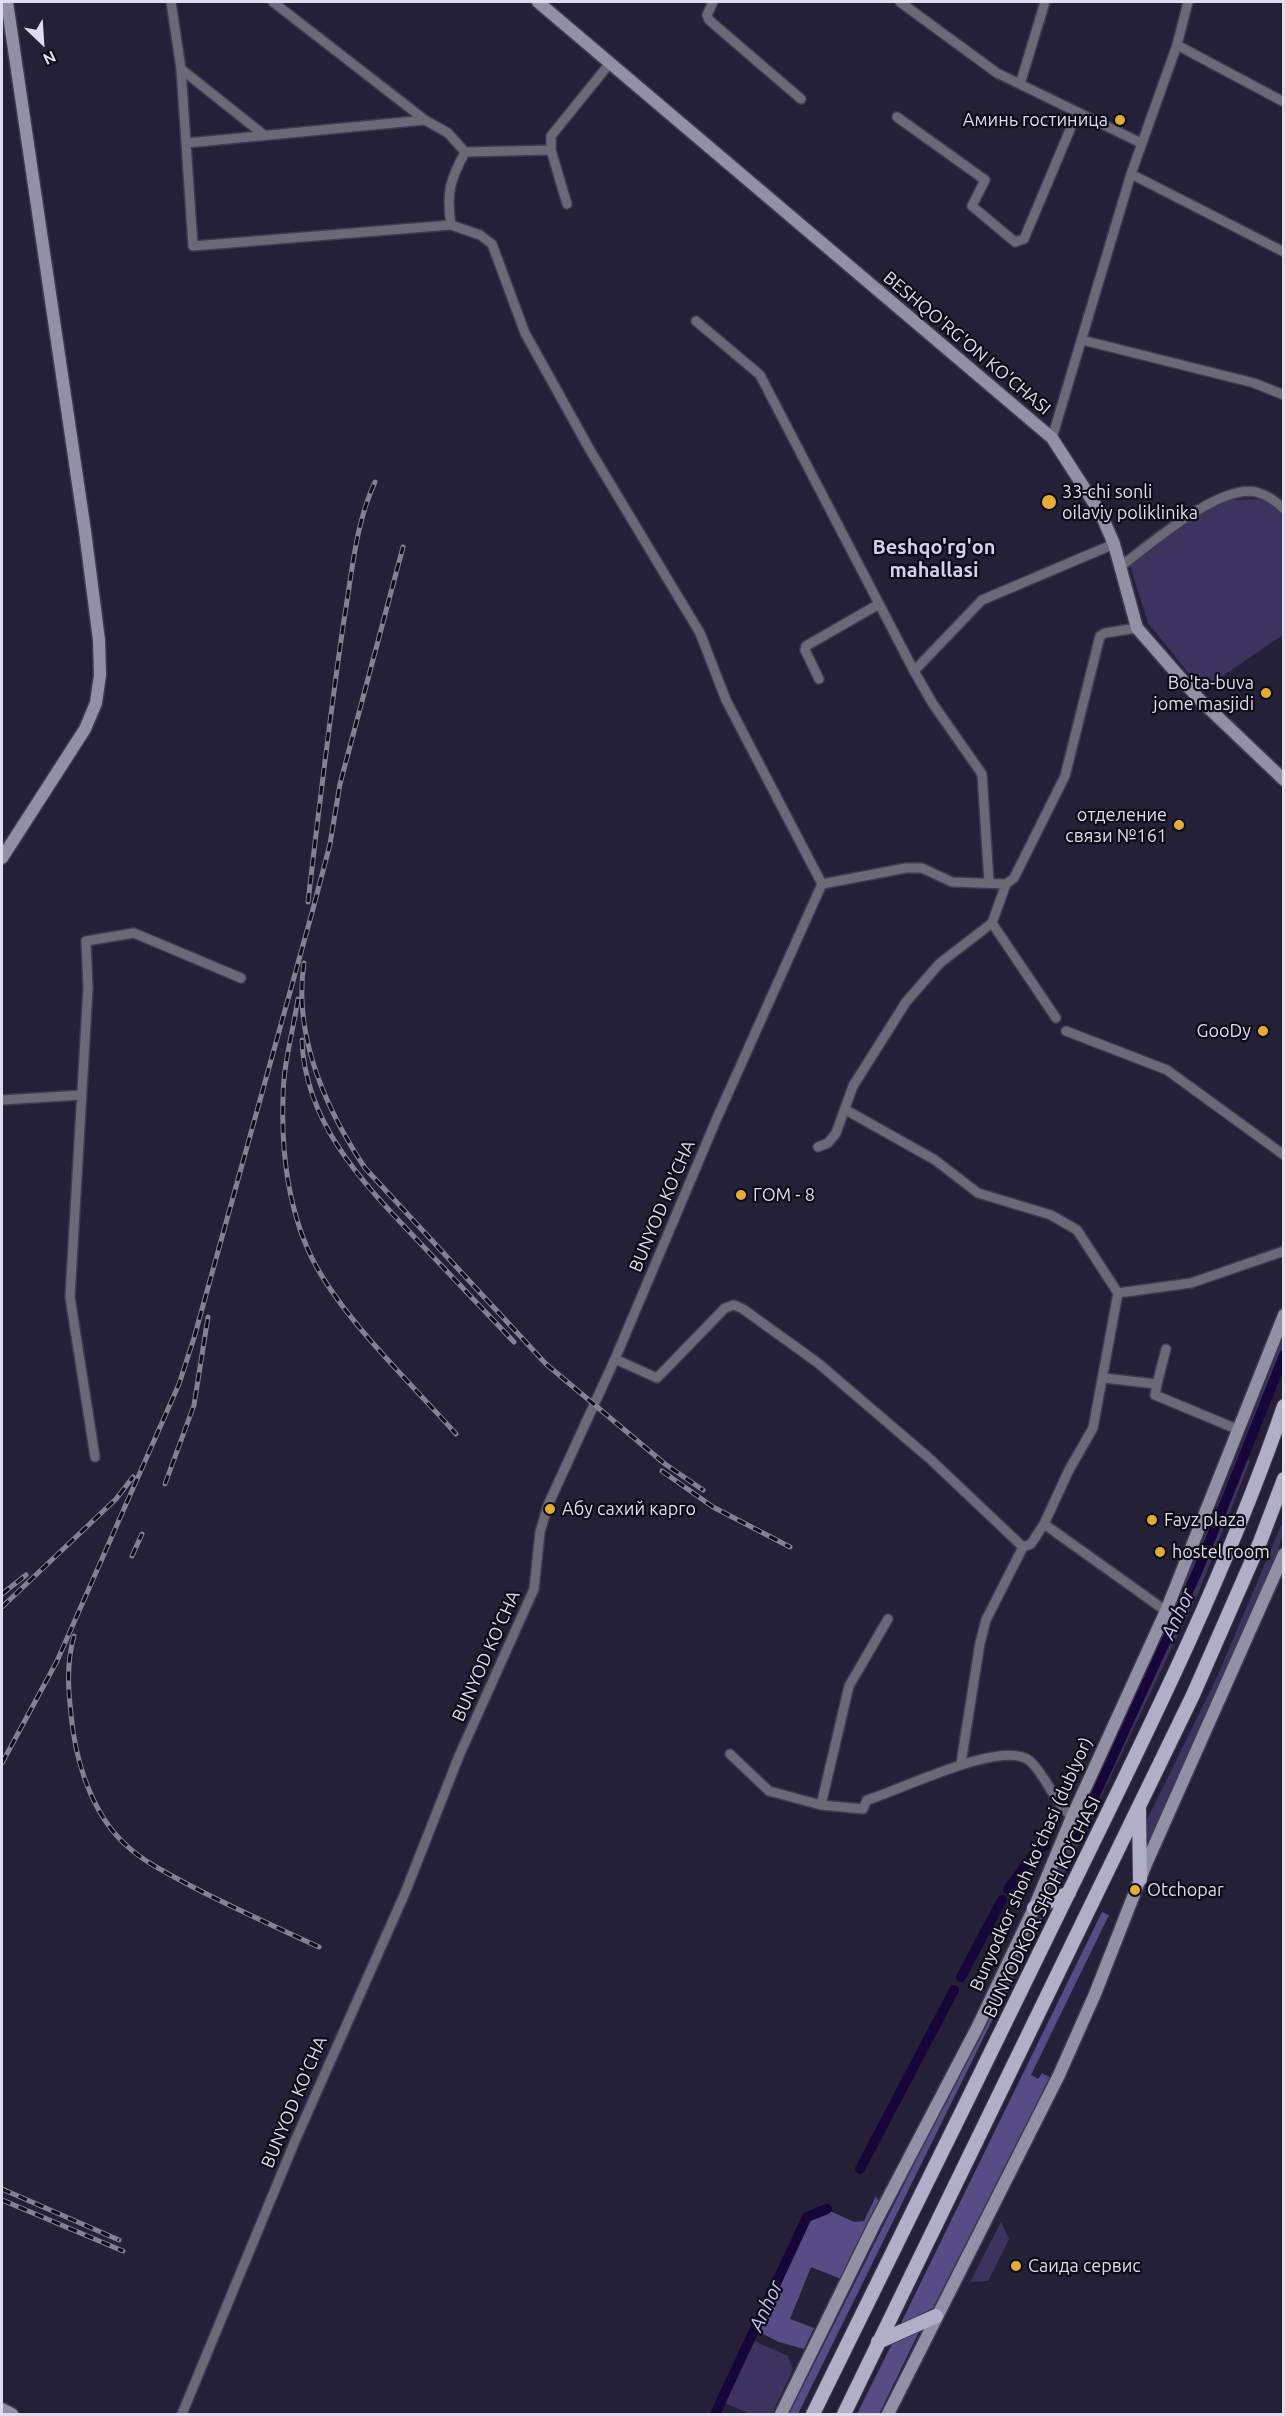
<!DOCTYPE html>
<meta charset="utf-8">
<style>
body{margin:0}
#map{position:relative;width:1285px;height:2416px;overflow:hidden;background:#242037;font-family:Ubuntu,sans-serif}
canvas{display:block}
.frame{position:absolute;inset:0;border:3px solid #dfddee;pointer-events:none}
.north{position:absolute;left:12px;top:12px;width:60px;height:60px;-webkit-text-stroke:4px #0d0b16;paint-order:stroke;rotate:155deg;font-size:16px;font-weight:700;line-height:24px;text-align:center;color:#dfddee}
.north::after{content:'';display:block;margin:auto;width:21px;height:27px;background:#dfddee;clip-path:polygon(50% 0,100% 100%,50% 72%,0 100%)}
</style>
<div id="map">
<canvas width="1285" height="2416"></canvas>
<div class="frame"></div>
<div class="north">N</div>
</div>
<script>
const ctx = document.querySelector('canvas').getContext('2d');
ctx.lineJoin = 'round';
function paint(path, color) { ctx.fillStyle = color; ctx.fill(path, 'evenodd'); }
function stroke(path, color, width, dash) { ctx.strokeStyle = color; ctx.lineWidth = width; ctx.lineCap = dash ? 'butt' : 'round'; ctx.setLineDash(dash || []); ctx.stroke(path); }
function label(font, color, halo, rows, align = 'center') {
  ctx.font = font + ' Ubuntu,sans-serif'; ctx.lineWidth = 4.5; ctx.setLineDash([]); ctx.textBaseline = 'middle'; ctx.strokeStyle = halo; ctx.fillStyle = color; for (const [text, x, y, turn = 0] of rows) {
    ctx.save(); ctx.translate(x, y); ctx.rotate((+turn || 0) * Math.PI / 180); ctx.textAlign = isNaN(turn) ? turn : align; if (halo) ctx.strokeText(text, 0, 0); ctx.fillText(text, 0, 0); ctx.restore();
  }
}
paint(new Path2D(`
 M1264,499l19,16v120l-81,55 -54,-67 -18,-57 80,-60 17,-6z
 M1283,1334v14l-39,107 6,6 -50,128 -144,302 -10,4c83,-185 169,-369 237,-561z
 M1283,1521v15l-18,46 -117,261 -2,-21 71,-145z
 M1001,2222l8,17 -21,42 -18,1z
 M752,2340l36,16 5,13 -21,45h-22l-27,-12z`), '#3c335e');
paint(new Path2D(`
 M1049,1905l-251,509h-9l242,-483z
 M1102,1912l7,3 -78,160 7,4 4,-6 9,5 -118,230 -33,17z
 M876,2196l3,7 -38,76 -30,-12 -21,52 24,9 -10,21 -25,-7 -22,-11 53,-111 20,-9 24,11 10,-1z
 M920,2330l-41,84h-22l35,-70z`), '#584c87');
stroke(new Path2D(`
 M1076,1837l122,-267 86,-215
 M1008,1889l30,-40 7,-3
 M961,1977l41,-77
 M860,2169l94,-179
 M715,2414l92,-197 20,-8`), '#17053a', 10);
const street = new Path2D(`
 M171,2l10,67 12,177 258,-21 29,10 12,9 33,89 65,117 110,183 26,67 96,184
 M273,2l152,118 23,13 17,19
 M713,2l-6,13 2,5 92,79
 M900,2l97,71 144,70
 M1177,45l107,57
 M181,69l83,66
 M1020,84l25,-82
 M897,117l88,63 -13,26 43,36 9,-3 53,-126
 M187,143l238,-23
 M465,152l86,-2
 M1131,174l153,78
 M567,204l-16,-54v-14l59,-73
 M451,225c-5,-32 -1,-45 14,-73
 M696,321l64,54 154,296 19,33 49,70 7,108
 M1082,340l172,43 30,12
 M1052,438l79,-264 46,-129 11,-43
 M1121,566c30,-22 98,-82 135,-74 11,3 20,9 28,17
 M914,671l68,-71 132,-56
 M819,679l-14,-29 1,-4 73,-42
 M1056,1018l-64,-95 14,-39 8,-6 51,-102 35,-140 5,-3 32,-5
 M1066,1031l101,39 117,85
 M2,1100l79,-5
 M846,1110l89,50 43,33 73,22 26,15 41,63 -25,135 -24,42 -25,54 -13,20 -8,3 -37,73 -6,23 -19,120
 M818,1147l10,-4 8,-10 17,-47 53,-84 34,-39 52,-40
 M1118,1293l73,-10 93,-32
 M615,1359l42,19 68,-70 9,-3 9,4 75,54 111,95 94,89
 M1103,1378l54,6 -2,11 84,35
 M1157,1384l9,-35
 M95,1457l-25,-160 18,-309 -2,-47 48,-8 107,45
 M1044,1524l122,87
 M730,1754l39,37 52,14 42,4 4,-9c32,-9 136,-62 163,-39 17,16 24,41 42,56
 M821,1805l28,-119 39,-67
 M182,2414l113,-273 110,-248 54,-137 75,-167 6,-57 8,-27 67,-146 102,-241 105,-234 84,-16h16l30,14 54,2`);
const secondary = new Path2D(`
 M538,2l514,436 49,76 13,30 23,84 62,71 85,81
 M2,858l83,-129 11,-26 4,-28 -1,-35 -14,-109 -78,-529
 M2,2409l10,5
 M781,2414l94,-191 103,-197 56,-118 38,-91 94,-206 118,-296
 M888,2414l171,-339 36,-81 51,-130 138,-310`);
const primary = new Path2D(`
 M1139,1809l1,70
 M1034,1908l35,-15
 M878,2342l58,-26
 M813,2414c86,-173 171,-348 256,-522 78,-159 157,-318 215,-486
 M844,2414l349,-719 67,-153 24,-63`);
stroke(street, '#3e3a51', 12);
stroke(secondary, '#3e3a51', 15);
stroke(primary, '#3e3a51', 16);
stroke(street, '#6a6975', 9);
stroke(secondary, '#9290a4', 12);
stroke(primary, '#b1aec8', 14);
const rail = new Path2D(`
 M308,902c11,-94 22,-188 36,-282 8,-46 11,-95 31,-138
 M304,963c-11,73 22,146 61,205l181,196 119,100 38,26
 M298,999c-5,32 -15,67 -15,99 -2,56 6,118 33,168 33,59 95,117 140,168
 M302,1040c3,85 63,145 118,203 31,33 63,66 94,99
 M662,1471l51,36 77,40
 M165,1484l29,-79 14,-88
 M132,1556l10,-22
 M2,1594l24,-19
 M2,1607l114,-108 17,-22
 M74,1636c-9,31 -5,63 -1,95 6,40 22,86 53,114 19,18 43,29 65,41 42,22 85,41 128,61
 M2,1763l55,-102 122,-277 15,-46 119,-429 17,-65 10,-60 63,-237
 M2,2189l117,51
 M2,2200l121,51`);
stroke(rail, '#848195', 5);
stroke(rail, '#0d0b16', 3, [9]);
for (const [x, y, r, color] of [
 [1120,120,6,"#e6ad36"],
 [1049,502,8,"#e6ad36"],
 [1266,693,6,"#e6ad36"],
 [1179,825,6,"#e6ad36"],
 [1263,1031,6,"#e6ad36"],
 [741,1195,6,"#e6ad36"],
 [550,1509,6,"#e6ad36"],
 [1152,1520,6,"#e6ad36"],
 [1160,1552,6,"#e6ad36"],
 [1135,1890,6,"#e6ad36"],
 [1016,2266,6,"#e6ad36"]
]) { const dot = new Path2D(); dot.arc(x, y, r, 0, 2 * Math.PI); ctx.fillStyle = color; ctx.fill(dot); stroke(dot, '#0d0b16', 2); }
label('18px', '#dfddee', '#0d0b16', [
 ["Аминь гостиница",1108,120,"right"],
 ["33-chi sonli",1062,492],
 ["oilaviy poliklinika",1062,513],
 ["Bo'ta-buva",1254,683,"right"],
 ["jome masjidi",1254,704,"right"],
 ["отделение",1167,815,"right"],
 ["связи №161",1167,836,"right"],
 ["GooDy",1251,1031,"right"],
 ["ГОМ - 8",753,1195],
 ["Абу сахий карго",562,1509],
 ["Fayz plaza",1164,1520],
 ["hostel room",1172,1552],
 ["Otchopar",1147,1890],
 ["Саида сервис",1028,2266]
], 'left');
label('18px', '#dfddee', '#0d0b16', [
 ["BESHQO'RG'ON KO'CHASI",967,343,40],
 ["BUNYOD KO'CHA",662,1206,-67],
 ["BUNYOD KO'CHA",486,1656,-66],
 ["Bunyodkor shoh koʻchasi (dublyor)",1031,1864,-66],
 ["BUNYODKOR SHOH KO'CHASI",1042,1907,-64],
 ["BUNYOD KO'CHA",294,2102,-67]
]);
label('bold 20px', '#d3cfef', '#0d0b16', [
 ["Beshqo'rg'on",934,547],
 ["mahallasi",934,570]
]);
label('italic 20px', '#c7c0f5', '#0d0b16', [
 ["Anhor",1178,1614,-65],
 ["Anhor",766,2306,-65]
]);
</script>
